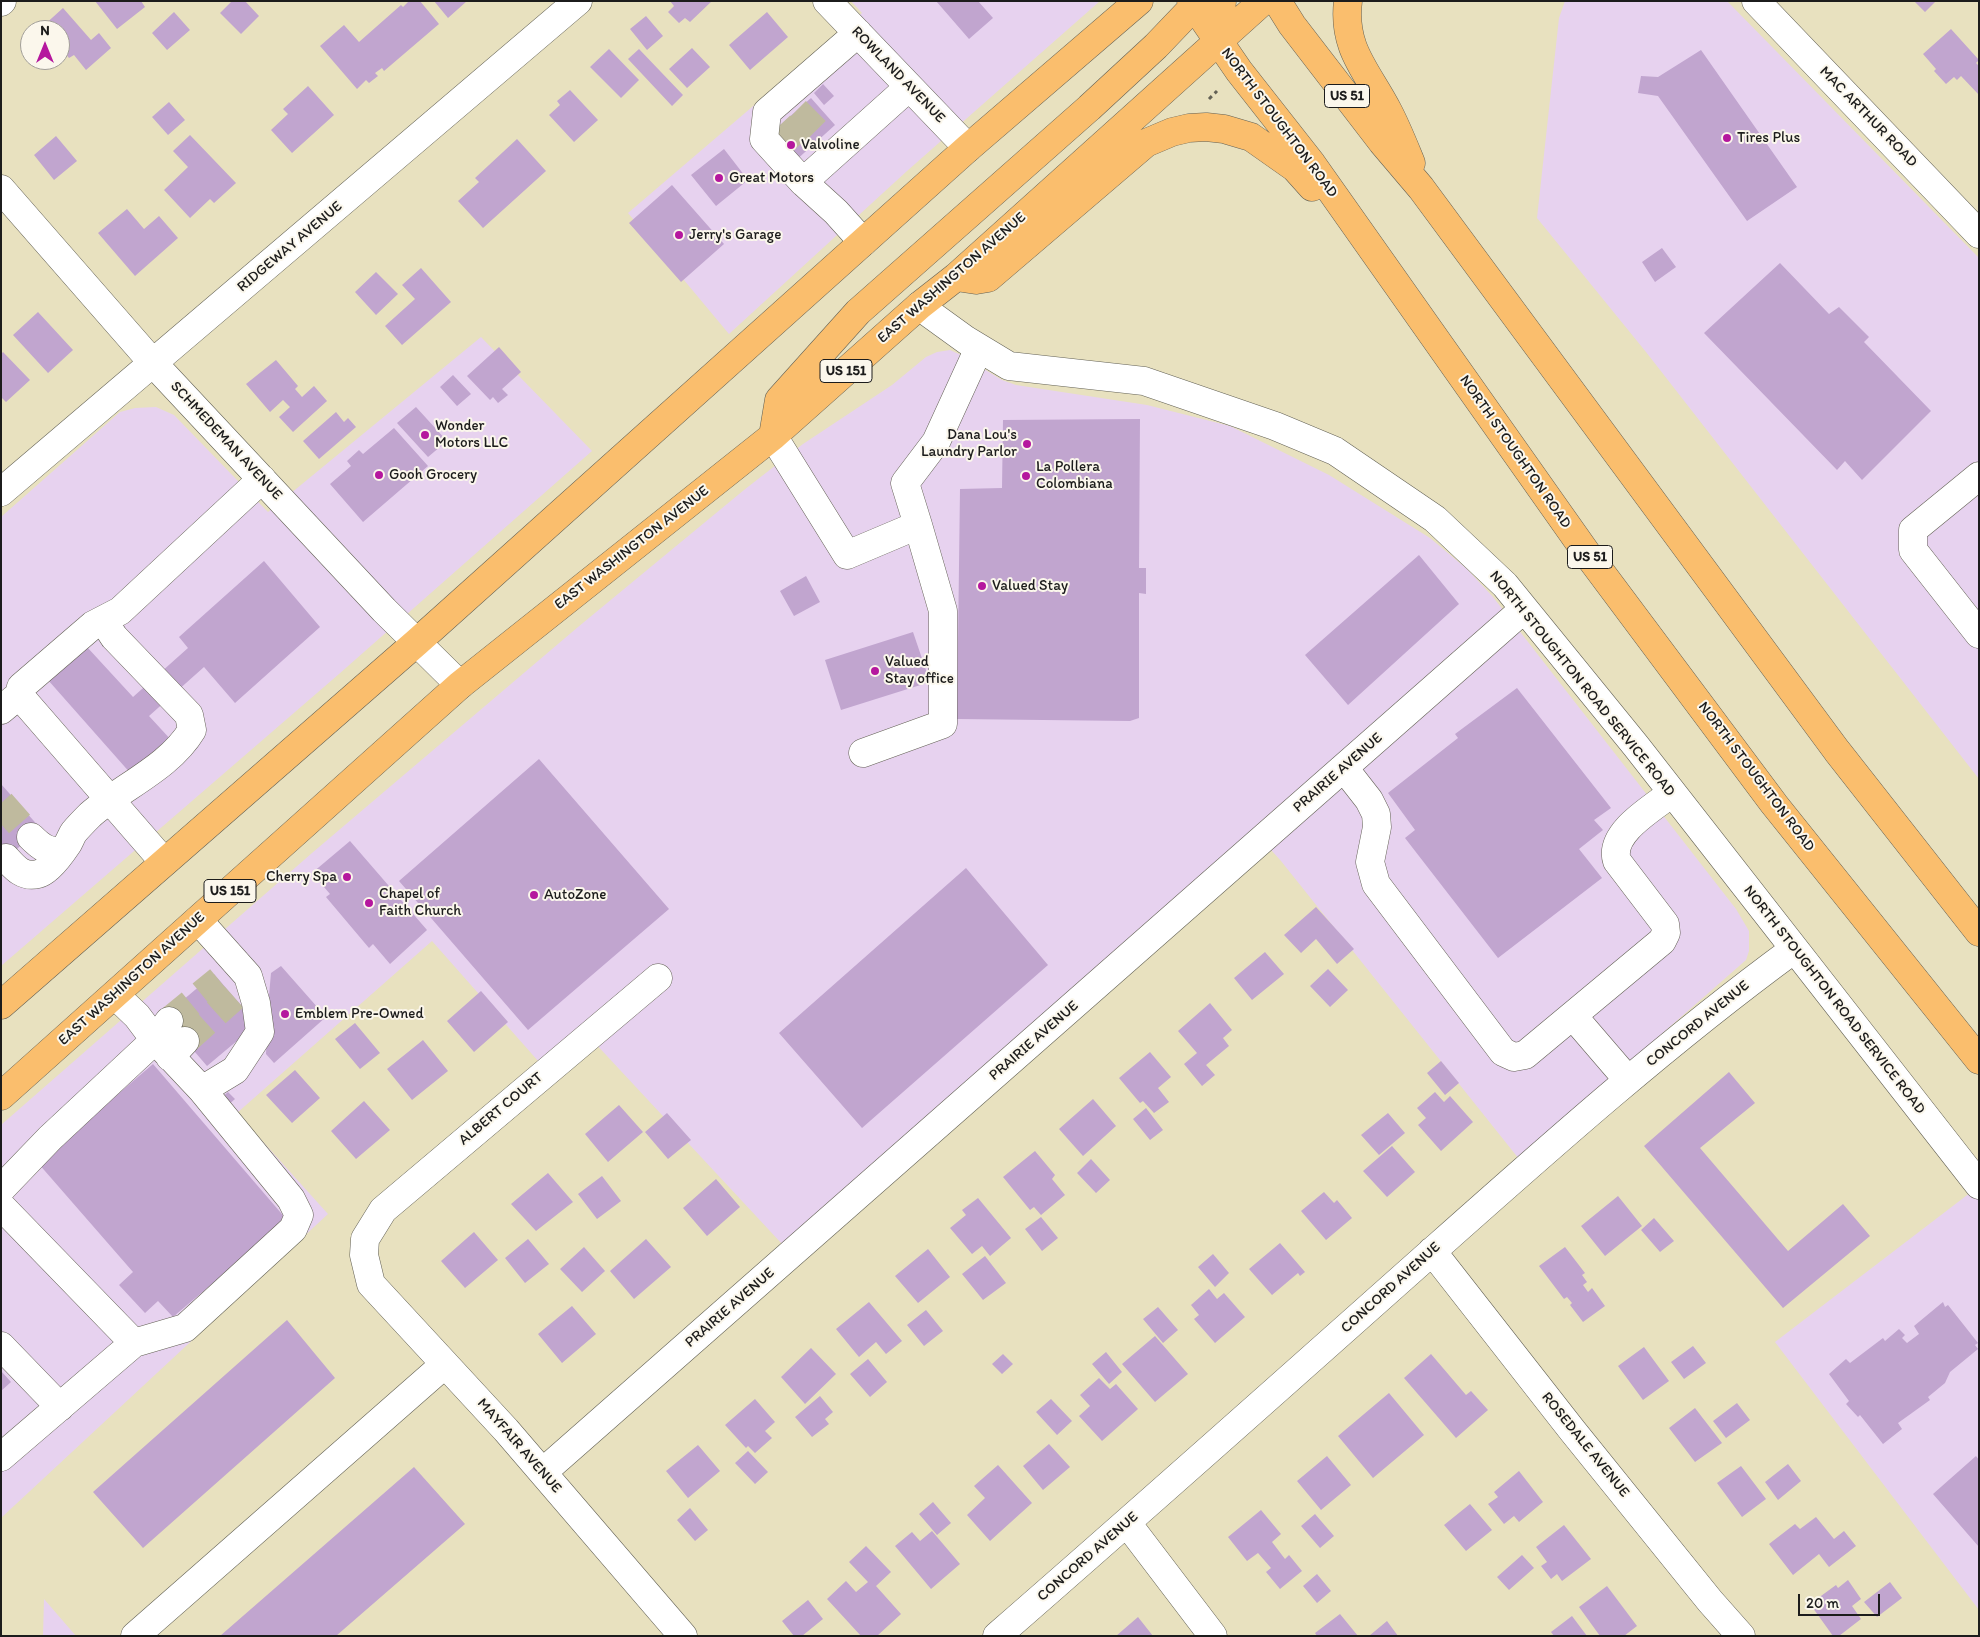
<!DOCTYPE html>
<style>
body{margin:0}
#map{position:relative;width:1980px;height:1637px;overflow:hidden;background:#e8e1bf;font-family:Itim,sans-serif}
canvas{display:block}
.frame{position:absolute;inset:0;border:2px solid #1c1c1c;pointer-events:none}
.north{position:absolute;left:20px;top:20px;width:50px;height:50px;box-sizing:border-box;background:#fbf7ec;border:1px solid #a29f99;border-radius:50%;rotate:0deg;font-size:14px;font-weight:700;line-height:20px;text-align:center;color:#1c1c1c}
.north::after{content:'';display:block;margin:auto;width:18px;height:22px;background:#b5179e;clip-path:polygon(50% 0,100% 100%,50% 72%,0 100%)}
.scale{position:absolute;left:1798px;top:1594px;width:82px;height:22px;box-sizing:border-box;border:2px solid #1c1c1c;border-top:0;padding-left:6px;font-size:15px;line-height:18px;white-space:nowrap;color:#1c1c1c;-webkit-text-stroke:4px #fbf7ec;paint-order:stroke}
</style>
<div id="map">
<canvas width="1980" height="1637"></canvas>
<div class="frame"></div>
<div class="north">N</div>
<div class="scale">20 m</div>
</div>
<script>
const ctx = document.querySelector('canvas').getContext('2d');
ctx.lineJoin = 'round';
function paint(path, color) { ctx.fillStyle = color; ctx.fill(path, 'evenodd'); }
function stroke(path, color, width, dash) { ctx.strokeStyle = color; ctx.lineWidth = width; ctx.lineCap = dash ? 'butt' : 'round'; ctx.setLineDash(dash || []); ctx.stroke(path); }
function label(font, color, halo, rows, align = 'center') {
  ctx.font = font + ' Itim,sans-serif'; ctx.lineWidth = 4; ctx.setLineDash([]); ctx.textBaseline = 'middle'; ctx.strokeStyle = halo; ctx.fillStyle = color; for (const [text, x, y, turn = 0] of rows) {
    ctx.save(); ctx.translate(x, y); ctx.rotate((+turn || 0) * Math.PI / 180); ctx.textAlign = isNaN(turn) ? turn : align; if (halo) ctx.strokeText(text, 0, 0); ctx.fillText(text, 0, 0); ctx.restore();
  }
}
paint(new Path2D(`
 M851,1h249l-193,170 -178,163 -101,-121 234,-200z
 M1565,1h162l252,257v521l-333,-427 -109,-134 22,-200z
 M481,337l111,114 -253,223 -338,292v-449l119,-105 15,-4 21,-1 18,8 94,97z
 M950,350l11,5 41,25 14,5 131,20 83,21 99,49 101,63 37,31 26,28 243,312 13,22v20l-3,9 -227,199 -238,-298 -26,-29 -472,413 -203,-218 -41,35 -107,-121 -195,172 91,101 -327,304v-393l311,-272 266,-226 166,-137 59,-46 89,-59 34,-28 11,-5z
 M1979,1186v424l-204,-268z
 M44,1599l32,37h-33z`), '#e7d2ef');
paint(new Path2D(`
 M95,1h46l4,6 -28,22z
 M232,1h13l14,15 -18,18 -21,-21z
 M409,1h11l19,23 -55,47 -2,-3 -7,5 3,3 -9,7 -3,-3 -9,9 -37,-43 24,-21 15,17 42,-37 2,2z
 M434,1h33l-19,17z
 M670,1h42l-22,21 -5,-4 -6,5 -11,-11 6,-6z
 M936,1h42l15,17 -24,21z
 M1914,1h22l-11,11z
 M63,8l28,32 8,-7 12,15 -25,22 -12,-15 -5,3 -9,-11v-17h-15l-3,-3z
 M174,12l16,18 -23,20 -15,-17z
 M767,12l21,25 -38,33 -21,-25z
 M646,16l17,20 -16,14 -17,-21z
 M1951,29l28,31 -3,3 3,3v29l-18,-19 -4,4 -3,-3 -8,7 -12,-13 2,-2 -13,-15z
 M692,48l18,19 -23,21 -18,-19z
 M609,49l30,31 -18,18 -31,-31z
 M639,49l44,46 -11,11 -44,-47z
 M1701,50l96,137 -50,34 -89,-125 -20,-3 3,-17 17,1z
 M823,84l11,12 -10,9 -10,-12z
 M308,86l26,29 -42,38 -21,-23 17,-16 -5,-5z
 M570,90l28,30 -24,22 -25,-27 11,-10 -3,-4z
 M811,98l24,27 -41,37 -25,-27z
 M169,102l16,18 -17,15 -16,-18z
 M190,135l46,48 -22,20 -4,-4 -20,19 -26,-28 24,-23 -15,-16z
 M56,136l21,25 -23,19 -20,-25z
 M517,139l29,32 -63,57 -25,-27 21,-19 -4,-4z
 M724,149l24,31 -32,26 -25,-31z
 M672,185l52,59 -43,38 -52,-59z
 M127,209l17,20 15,-13 19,22 -43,38 -37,-43z
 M1662,248l14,19 -21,15 -13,-20z
 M1780,263l49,51 10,-7 30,30 -5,5 67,69 -69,69 -17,-19 -8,9 -133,-137z
 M421,268l30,34 -49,43 -17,-19 30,-27 -13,-14z
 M376,272l22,22 -22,21 -21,-23z
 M38,312l35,38 -25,23 -35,-38z
 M499,347l22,25 -19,17 6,6 -10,8 -5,-6 -3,3 -23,-24z
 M3,352l27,28 -24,22 -5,-5v-43z
 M276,360l22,26 -3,3 7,8 12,-11 13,15 -34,31 -14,-15 11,-10 -7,-7 -13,12 -24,-28z
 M453,375l18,19 -14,12 -17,-19z
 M416,407l31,34 -19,16 -31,-34z
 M336,412l8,10 4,-4 8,9 -37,32 -16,-18z
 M1140,419l-1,149h7v26l-7,-1v125l-9,3 -173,-2 3,-230 42,-1 1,-68z
 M394,428l34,38 -65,56 -33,-38 21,-18 -4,-5 12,-11 4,4z
 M1419,555l40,49 -111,101 -43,-50z
 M264,561l56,66 -85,76 -31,-36 -55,49 23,25 -40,34 -84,-95 39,-33 46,50 55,-49 -9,-11z
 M806,576l14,26 -26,14 -14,-25z
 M913,632l17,50 -89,28 -16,-50z
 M1517,688l94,120 -17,12 9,10 -24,19 23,29 -104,80 -93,-120 10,-8 -27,-37 70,-55 -3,-4z
 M539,759l130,150 -141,121 -129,-149z
 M1,784l40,45 -40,33z
 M350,841l77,89 -37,34 -17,-20 -4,4 -43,-51 4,-3 -18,-21z
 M966,868l82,97 -186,163 -83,-95z
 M1316,907l38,42 -17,15 -21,-25 -15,14 -17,-18z
 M1265,952l19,22 -32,26 -18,-22z
 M281,966l45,51 -52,46 -8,-9 2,-47 3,-34z
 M1328,969l20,21 -18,17 -20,-21z
 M214,974l43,50 -50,42 -43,-50z
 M481,991l27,31 -34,30 -27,-31z
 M1210,1003l22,27 -9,8 6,8 -23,19 9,10 -13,11 -18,-22 13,-11 -19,-22z
 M355,1023l25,30 -20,16 -25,-30z
 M423,1040l25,31 -36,29 -25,-31z
 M1150,1052l21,25 -13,11 11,14 -15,11 -11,-12 -3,2 -21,-25z
 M1441,1061l18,22 -14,12 -18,-22z
 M153,1064l134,156 -114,97 -15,-16 -13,12 -26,-28 14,-13 -95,-109z
 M295,1070l25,28 -28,25 -26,-28z
 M1729,1072l26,31 -55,45 88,103 55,-47 27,32 -87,72 -139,-162z
 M228,1092l7,7 -8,7 -7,-7z
 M1435,1092l9,10 6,-6 23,26 -32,29 -23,-26 8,-7 -9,-10z
 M1093,1099l23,27 -33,30 -24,-27z
 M364,1101l26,29 -34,29 -25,-28z
 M619,1105l24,27 -35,30 -23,-28z
 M1146,1108l17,22 -13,10 -17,-21z
 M667,1113l24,27 -23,19 -23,-27z
 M1388,1113l17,20 -26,22 -18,-20z
 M1392,1146l23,26 -28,25 -24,-26z
 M1035,1151l20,24 -3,4 13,16 -24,20 -7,-8 -4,3 -27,-33z
 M1091,1159l19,21 -14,13 -19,-20z
 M548,1173l25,29 -37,29 -25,-27z
 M602,1176l19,25 -24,18 -19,-25z
 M716,1179l24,28 -33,29 -24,-28z
 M1324,1192l10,11 3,-3 15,18 -26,22 -25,-29z
 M1618,1196l24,30 -37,30 -24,-30z
 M978,1198l33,40 -21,18 -8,-10 -10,8 -22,-26 16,-13 -4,-5z
 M1041,1217l17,21 -16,13 -17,-22z
 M1654,1218l20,23 -14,11 -19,-22z
 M474,1232l24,28 -33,28 -24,-27z
 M528,1239l21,25 -24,19 -20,-25z
 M646,1239l25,28 -37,32 -24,-28z
 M1280,1243l25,29 -5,4 -2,-3 -26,22 -23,-26z
 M584,1247l21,24 -23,21 -22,-23z
 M1565,1247l20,26 -3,2 5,7 -4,3 5,7 4,-4 13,18 -22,16 -13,-17 2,-2 -5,-6 -3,2 -25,-33z
 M928,1249l22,28 -32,26 -23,-27z
 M1213,1254l16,19 -14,14 -17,-20z
 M985,1256l21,27 -23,17 -21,-26z
 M1209,1289l8,10 7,-6 21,24 -30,26 -21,-24 5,-4 -8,-10z
 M869,1302l33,39 -16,13 -10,-12 -17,15 -23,-28z
 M1943,1302l2,5 3,-2 30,38 -3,2 3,4 -28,23 -5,11 -17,14 2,3 -32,23 4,6 -19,15 -23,-29 -2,2 -12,-13 3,-3 -20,-27 17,-15 4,4 33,-25 2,3 14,-12 6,6 -3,3 5,5 12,-9 -5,-8z
 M572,1306l24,28 -34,29 -24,-29z
 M1158,1307l20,23 -15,13 -20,-24z
 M926,1310l17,21 -19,15 -17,-21z
 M287,1320l48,58 -192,170 -50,-56z
 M1155,1336l33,38 -33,28 -33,-38z
 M1693,1346l13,17 -22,16 -13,-17z
 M1644,1347l25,34 -26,19 -25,-34z
 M811,1348l25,26 -31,30 -24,-27z
 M1106,1352l16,20 -13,12 -17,-20z
 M1003,1354l10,10 -11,10 -10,-10z
 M1431,1354l35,41 5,-4 17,19 -32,28 -52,-60z
 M868,1359l19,23 -17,15 -20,-23z
 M1,1371l10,11 -10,9z
 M1099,1378l11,11 6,-5 22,25 -36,32 -23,-25 11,-10 -10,-11z
 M1389,1393l35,42 -51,43 -35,-42z
 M820,1396l13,16 -8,7 4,5 -17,13 -17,-20z
 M755,1399l20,23 -10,9 7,7 -17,15 -7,-7 -2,2 -21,-23z
 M1051,1399l21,22 -15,14 -21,-23z
 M1737,1403l13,17 -24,18 -13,-17z
 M1695,1408l27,35 -27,19 -26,-34z
 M1049,1444l21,23 -27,23 -20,-24z
 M698,1445l22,26 -32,27 -22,-27z
 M748,1451l20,21 -13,12 -20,-21z
 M1327,1456l24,29 -30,25 -24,-29z
 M1976,1456l3,4v87l-46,-53z
 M1788,1464l13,17 -23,19 -13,-18z
 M998,1465l34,38 -42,38 -23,-26 18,-17 -11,-12z
 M1741,1466l25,33 -24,18 -25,-34z
 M414,1467l51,57 -129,112h-116z
 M1519,1471l24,31 -24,20 -5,-6 -10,8 -16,-20 10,-7 -4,-5z
 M933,1502l18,21 -14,12 -18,-21z
 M1470,1504l22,26 -26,21 -22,-26z
 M690,1508l18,22 -13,11 -18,-21z
 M1261,1510l20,24 -9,8 13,17 4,-4 13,16 -22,18 -14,-17 5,-4 -13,-15 -11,8 -19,-24z
 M1315,1514l19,22 -14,12 -19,-22z
 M1816,1517l18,22 10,-8 12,15 -27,21 -10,-13 -26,21 -24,-31 26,-20 5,5z
 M1564,1525l27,34 -29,22 -5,-7 -6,5 -10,-13 6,-4 -11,-15z
 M932,1531l28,33 -29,25 -36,-43 17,-14 8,9z
 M866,1546l25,26 -15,14 25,28 -24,22h-16l-34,-37 19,-18 10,11 12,-10 -19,-20z
 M1522,1555l12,13 -25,22 -12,-13z
 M1317,1574l14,17 -14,12 -14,-17z
 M1848,1580l13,19 -9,7 9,13 -22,17h-6l-23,-32 26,-19 2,3z
 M1890,1582l12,16 -25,19 -13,-15z
 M1607,1586l30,40 -13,10h-24l-21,-29z
 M808,1600l15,19 -21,17h-8l-12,-15z
 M1340,1614l18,22h-41l-2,-3z
 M1572,1616l15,20h-33l-3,-4z
 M1138,1617l15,19h-37z
 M1387,1621l11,15h-29z`), '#c1a5cf');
stroke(new Path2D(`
 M796,111l26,26
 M780,125l25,27
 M1,803l30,34
 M169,1021l50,-41
 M185,1041l49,-44`), '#bfba9e', 28, [28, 14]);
const minor = new Path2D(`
 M827,1l141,147
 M1756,1l223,233
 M1,2l1,-1
 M803,182l-39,-43 3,-27 91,-79
 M1,189l152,174 231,247 76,75
 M863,242l-27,-30 -33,-30 106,-95
 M919,306l47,34 43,26 135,15 131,45 60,25 100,68 70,66 131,161 343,439
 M773,436l74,119 71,-30 -13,-42 31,-41 43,-94
 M1979,476l-66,54v20l66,84
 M1,492l577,-491
 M1,710l18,-15
 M863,753l80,-29v-113l-25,-86
 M1344,768l25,32 7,14 1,13 -7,35 6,22 127,168 11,5 11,-2 137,-114 4,-8 -1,-9 -48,-63c-9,-28 36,-53 55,-68
 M31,837c10,10 17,15 31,15
 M6,858c8,9 17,20 32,16 10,-2 23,-20 29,-29 3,-4 4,-9 7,-13 5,-6 11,-12 16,-17 33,-29 79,-47 102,-85l-3,-15 -75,-78 -11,-17
 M164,862l-145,-167 2,-8 72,-62 27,-14 142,-132
 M658,978l-275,232 -18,29 -1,16 7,29 135,146 177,206
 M1573,1016l55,64
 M169,1021l-14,19 47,50 33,-20 25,-38 -4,-29 -8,-27 -50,-56
 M170,1057l15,-16
 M1,1189l49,-51 105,-98 -18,-24 -22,-21
 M1,1206l133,137 -133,114
 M1432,1251l140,179 138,171 31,35
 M134,1343l51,-15 108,-99 6,-14 -8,-16 -89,-109
 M1,1346l59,61
 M543,1472l981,-863
 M1127,1523l86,113
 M135,1636l310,-272
 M997,1636c138,-120 275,-242 412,-364 125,-111 249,-223 384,-322`);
const major = new Path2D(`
 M1191,1l48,70 73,93 276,391 186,249 205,256
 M1277,1l15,24 90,117 39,46 416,563 142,181
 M1348,1c-6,48 20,71 40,110 9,17 16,35 23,52
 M1218,40l4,-39
 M956,277l20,3 12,-2 158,-135 26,-11 17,-4 17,-1 18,2 27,8 44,31 17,19
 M773,436l6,-36 79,-88 231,-204 67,-62 43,-45
 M1,1005l416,-363 551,-494 171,-147
 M1,1096l459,-411 313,-249 146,-130 37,-29 307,-276`);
stroke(minor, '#636155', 29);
stroke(major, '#636155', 29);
stroke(new Path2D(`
 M1209,99l8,-8`), '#636155', 3, [4, 4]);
stroke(minor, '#fff', 28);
stroke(major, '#fabe6d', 28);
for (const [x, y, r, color] of [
 [1727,138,5,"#b5179e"],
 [791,145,5,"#b5179e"],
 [719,178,5,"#b5179e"],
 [679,235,5,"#b5179e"],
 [425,435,5,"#b5179e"],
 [1027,444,5,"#b5179e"],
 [379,475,5,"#b5179e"],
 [1026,476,5,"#b5179e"],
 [982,586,5,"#b5179e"],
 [875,671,5,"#b5179e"],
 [347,877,5,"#b5179e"],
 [534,895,5,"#b5179e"],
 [369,903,5,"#b5179e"],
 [285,1014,5,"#b5179e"]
]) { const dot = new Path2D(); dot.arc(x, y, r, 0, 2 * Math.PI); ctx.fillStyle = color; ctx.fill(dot); stroke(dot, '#fbf7ec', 2); }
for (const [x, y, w] of [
 [1347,96,45],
 [846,371,52],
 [1590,557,45],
 [230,891,52]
]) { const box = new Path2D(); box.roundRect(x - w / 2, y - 11.5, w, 23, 4); ctx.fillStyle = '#fbf7ec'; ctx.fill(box); stroke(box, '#1c1c1c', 1); }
label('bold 14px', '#1c1c1c', null, [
 ["US 51",1347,96],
 ["US 151",846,371],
 ["US 51",1590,557],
 ["US 151",230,891]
]);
label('15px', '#1c1c1c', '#fbf7ec', [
 ["ROWLAND AVENUE",898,75,46],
 ["MAC ARTHUR ROAD",1868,117,46],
 ["NORTH STOUGHTON ROAD",1279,123,53],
 ["RIDGEWAY AVENUE",290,247,-40],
 ["EAST WASHINGTON AVENUE",952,278,-41],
 ["SCHMEDEMAN AVENUE",226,441,47],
 ["NORTH STOUGHTON ROAD",1515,452,55],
 ["EAST WASHINGTON AVENUE",632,548,-38],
 ["NORTH STOUGHTON ROAD SERVICE ROAD",1582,684,51],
 ["PRAIRIE AVENUE",1338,773,-41],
 ["NORTH STOUGHTON ROAD",1756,777,53],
 ["EAST WASHINGTON AVENUE",132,979,-42],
 ["NORTH STOUGHTON ROAD SERVICE ROAD",1834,1000,52],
 ["CONCORD AVENUE",1698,1024,-39],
 ["PRAIRIE AVENUE",1034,1041,-41],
 ["ALBERT COURT",501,1109,-40],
 ["CONCORD AVENUE",1391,1288,-42],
 ["PRAIRIE AVENUE",730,1308,-41],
 ["ROSEDALE AVENUE",1585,1445,51],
 ["MAYFAIR AVENUE",519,1446,49],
 ["CONCORD AVENUE",1088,1557,-41]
]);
label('15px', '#1c1c1c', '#fbf7ec', [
 ["Tires Plus",1737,138],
 ["Valvoline",801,145],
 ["Great Motors",729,178],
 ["Jerry's Garage",689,235],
 ["Wonder",435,426],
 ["Motors LLC",435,443],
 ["Dana Lou's",1017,435,"right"],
 ["Laundry Parlor",1017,452,"right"],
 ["La Pollera",1036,467],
 ["Colombiana",1036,484],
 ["Gooh Grocery",389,475],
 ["Valued Stay",992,586],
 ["Valued",885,662],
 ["Stay office",885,679],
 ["Cherry Spa",337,877,"right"],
 ["Chapel of",379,894],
 ["Faith Church",379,911],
 ["AutoZone",544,895],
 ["Emblem Pre-Owned",295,1014]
], 'left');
</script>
